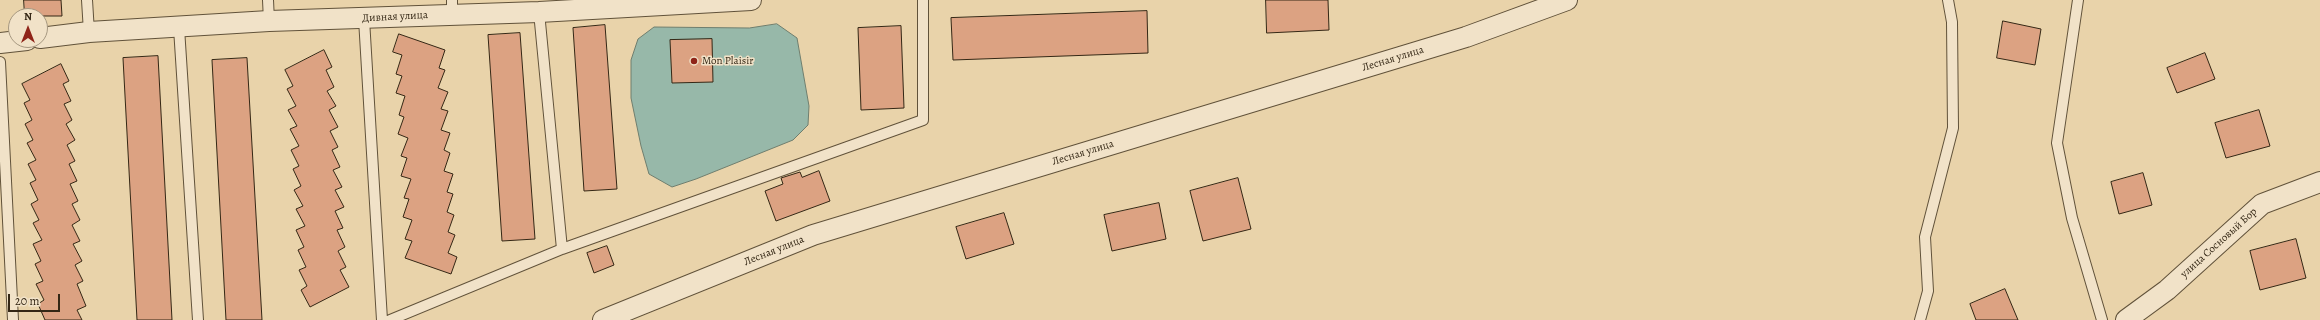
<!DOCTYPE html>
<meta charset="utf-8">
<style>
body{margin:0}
#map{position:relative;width:2320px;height:320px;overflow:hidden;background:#e9d3aa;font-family:Alegreya,serif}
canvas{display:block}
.north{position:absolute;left:8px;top:8px;width:40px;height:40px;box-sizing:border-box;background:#f1e2c8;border:1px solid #a59780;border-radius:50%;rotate:0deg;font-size:11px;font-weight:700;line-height:16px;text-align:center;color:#342715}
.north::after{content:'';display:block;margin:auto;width:14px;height:18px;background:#8f2418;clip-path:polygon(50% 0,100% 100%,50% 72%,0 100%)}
.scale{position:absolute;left:8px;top:294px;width:52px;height:18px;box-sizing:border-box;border:2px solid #342715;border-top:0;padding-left:5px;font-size:12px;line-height:14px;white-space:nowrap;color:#342715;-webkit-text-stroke:3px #f1e2c8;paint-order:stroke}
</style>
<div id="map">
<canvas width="2320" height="320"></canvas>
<div class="north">N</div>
<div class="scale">20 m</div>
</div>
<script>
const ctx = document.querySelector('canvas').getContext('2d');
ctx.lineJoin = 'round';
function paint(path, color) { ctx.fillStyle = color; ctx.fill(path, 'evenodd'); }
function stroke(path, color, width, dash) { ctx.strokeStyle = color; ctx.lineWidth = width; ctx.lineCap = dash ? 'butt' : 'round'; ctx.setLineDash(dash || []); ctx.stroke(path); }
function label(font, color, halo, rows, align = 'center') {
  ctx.font = font + ' Alegreya,serif'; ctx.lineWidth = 3; ctx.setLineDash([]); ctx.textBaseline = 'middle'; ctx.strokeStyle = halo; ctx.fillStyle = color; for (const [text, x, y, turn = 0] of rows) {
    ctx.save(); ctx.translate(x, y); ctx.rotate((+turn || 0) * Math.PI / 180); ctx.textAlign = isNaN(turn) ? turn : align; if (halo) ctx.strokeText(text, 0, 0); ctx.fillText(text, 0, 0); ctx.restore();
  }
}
const water = new Path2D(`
 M777,24l20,14 12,68 -1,19 -15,15 -97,39 -24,8 -23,-13 -8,-28 -10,-48v-38l7,-21 16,-12 95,1z`);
paint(water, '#97b8a9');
stroke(water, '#6f7e6e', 1);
const building = new Path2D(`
 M24,0h37l1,16h-37z
 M1266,0h62l1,30 -62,3z
 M1147,11l1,42 -195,7 -2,-42z
 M2003,21l38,8 -6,36 -38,-7z
 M605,25l12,164 -33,2 -11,-163z
 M901,26l3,82 -43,2 -3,-82z
 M520,33l15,206 -33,2 -14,-206z
 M399,34l46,16 -6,18 6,2 -7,18 10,4 -7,17 7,2 -7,19 9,3 -6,17 6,3 -6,18 9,3 -6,18 6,2 -6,18 7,3 -6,17 7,3 -7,18 9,4 -6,17 -46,-16 7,-17 -7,-2 7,-19 -9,-3 6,-18 -5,-1 7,-19 -10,-3 6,-18 -6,-2 7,-18 -10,-4 6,-17 -5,-2 6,-19 -9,-3 6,-17 -6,-2 6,-19 -9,-3z
 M712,39l1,43 -41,1 -2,-43z
 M324,50l8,17 -6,3 8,17 -7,4 9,15 -7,4 9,17 -8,4 8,16 -6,3 8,17 -7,3 9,17 -7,3 9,17 -9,4 8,17 -6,2 8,17 -7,4 8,16 -6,3 9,17 -39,20 -9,-17 6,-4 -8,-16 7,-3 -8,-17 6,-3 -8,-17 9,-4 -9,-17 7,-3 -9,-16 7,-4 -8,-17 6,-3 -8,-16 8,-4 -9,-17 7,-3 -9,-16 8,-4 -9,-17 6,-3 -8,-16z
 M2205,53l10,26 -38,14 -10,-25z
 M158,56l14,264h-35l-14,-262z
 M247,58l15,262h-36l-14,-260z
 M61,64l8,17 -6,3 8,17 -7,3 8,16 -6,4 9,16 -8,5 8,16 -6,3 8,17 -7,3 8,17 -6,3 8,16 -8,5 8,16 -7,3 9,17 -7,4 8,16 -6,3 9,22 -9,4 5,10h-37l-7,-16 6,-4 -8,-16 7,-3 -8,-17 6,-3 -8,-17 9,-4 -9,-17 6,-3 -8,-16 7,-4 -8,-17 6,-3 -8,-16 8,-4 -9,-17 6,-3 -8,-16 7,-4 -8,-17 6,-3 -8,-16z
 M2259,110l11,36 -44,12 -11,-35z
 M819,171l11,30 -54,20 -11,-30 18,-7 -2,-6 19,-6 2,5z
 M2143,173l9,32 -33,9 -8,-32z
 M1238,178l13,51 -48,12 -13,-50z
 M1159,203l7,36 -54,12 -8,-36z
 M1004,213l10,31 -48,15 -10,-32z
 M2296,239l10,39 -46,12 -10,-39z
 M607,246l7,19 -20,8 -7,-20z
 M2005,289l13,31h-42l-6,-16z`);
paint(building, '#dca282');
stroke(building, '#342715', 1);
const service = new Path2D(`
 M87,0l2,32
 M268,0l1,21
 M452,0v14
 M2078,0l-21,143 15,75 30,102
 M539,12l23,237
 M364,19l18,301
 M179,28l19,292
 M0,62l13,258
 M390,320l172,-71 361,-129v-120
 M1920,320l8,-29 -3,-54 28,-109 -1,-106 -4,-22`);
const minor = new Path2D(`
 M40,38l49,-6 180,-11 270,-9 212,-12
 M0,43l27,-3
 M603,320l210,-85 653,-198 101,-37
 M2126,320l41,-30 95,-86 58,-22`);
stroke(service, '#61523a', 12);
stroke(minor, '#61523a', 22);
stroke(service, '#f1e2c8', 10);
stroke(minor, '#f1e2c8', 20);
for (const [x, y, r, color] of [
 [694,61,4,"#8f2418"]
]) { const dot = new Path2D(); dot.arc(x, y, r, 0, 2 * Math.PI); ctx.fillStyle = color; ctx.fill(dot); stroke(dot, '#f1e2c8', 1.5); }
label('11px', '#342715', '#f1e2c8', [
 ["Дивная улица",395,17,-3],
 ["Лесная улица",1393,59,-17],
 ["Лесная улица",1083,153,-17],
 ["улица Сосновый Бор",2219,243,-42],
 ["Лесная улица",774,251,-22]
]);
label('11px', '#342715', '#f1e2c8', [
 ["Mon Plaisir",702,61]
], 'left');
</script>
